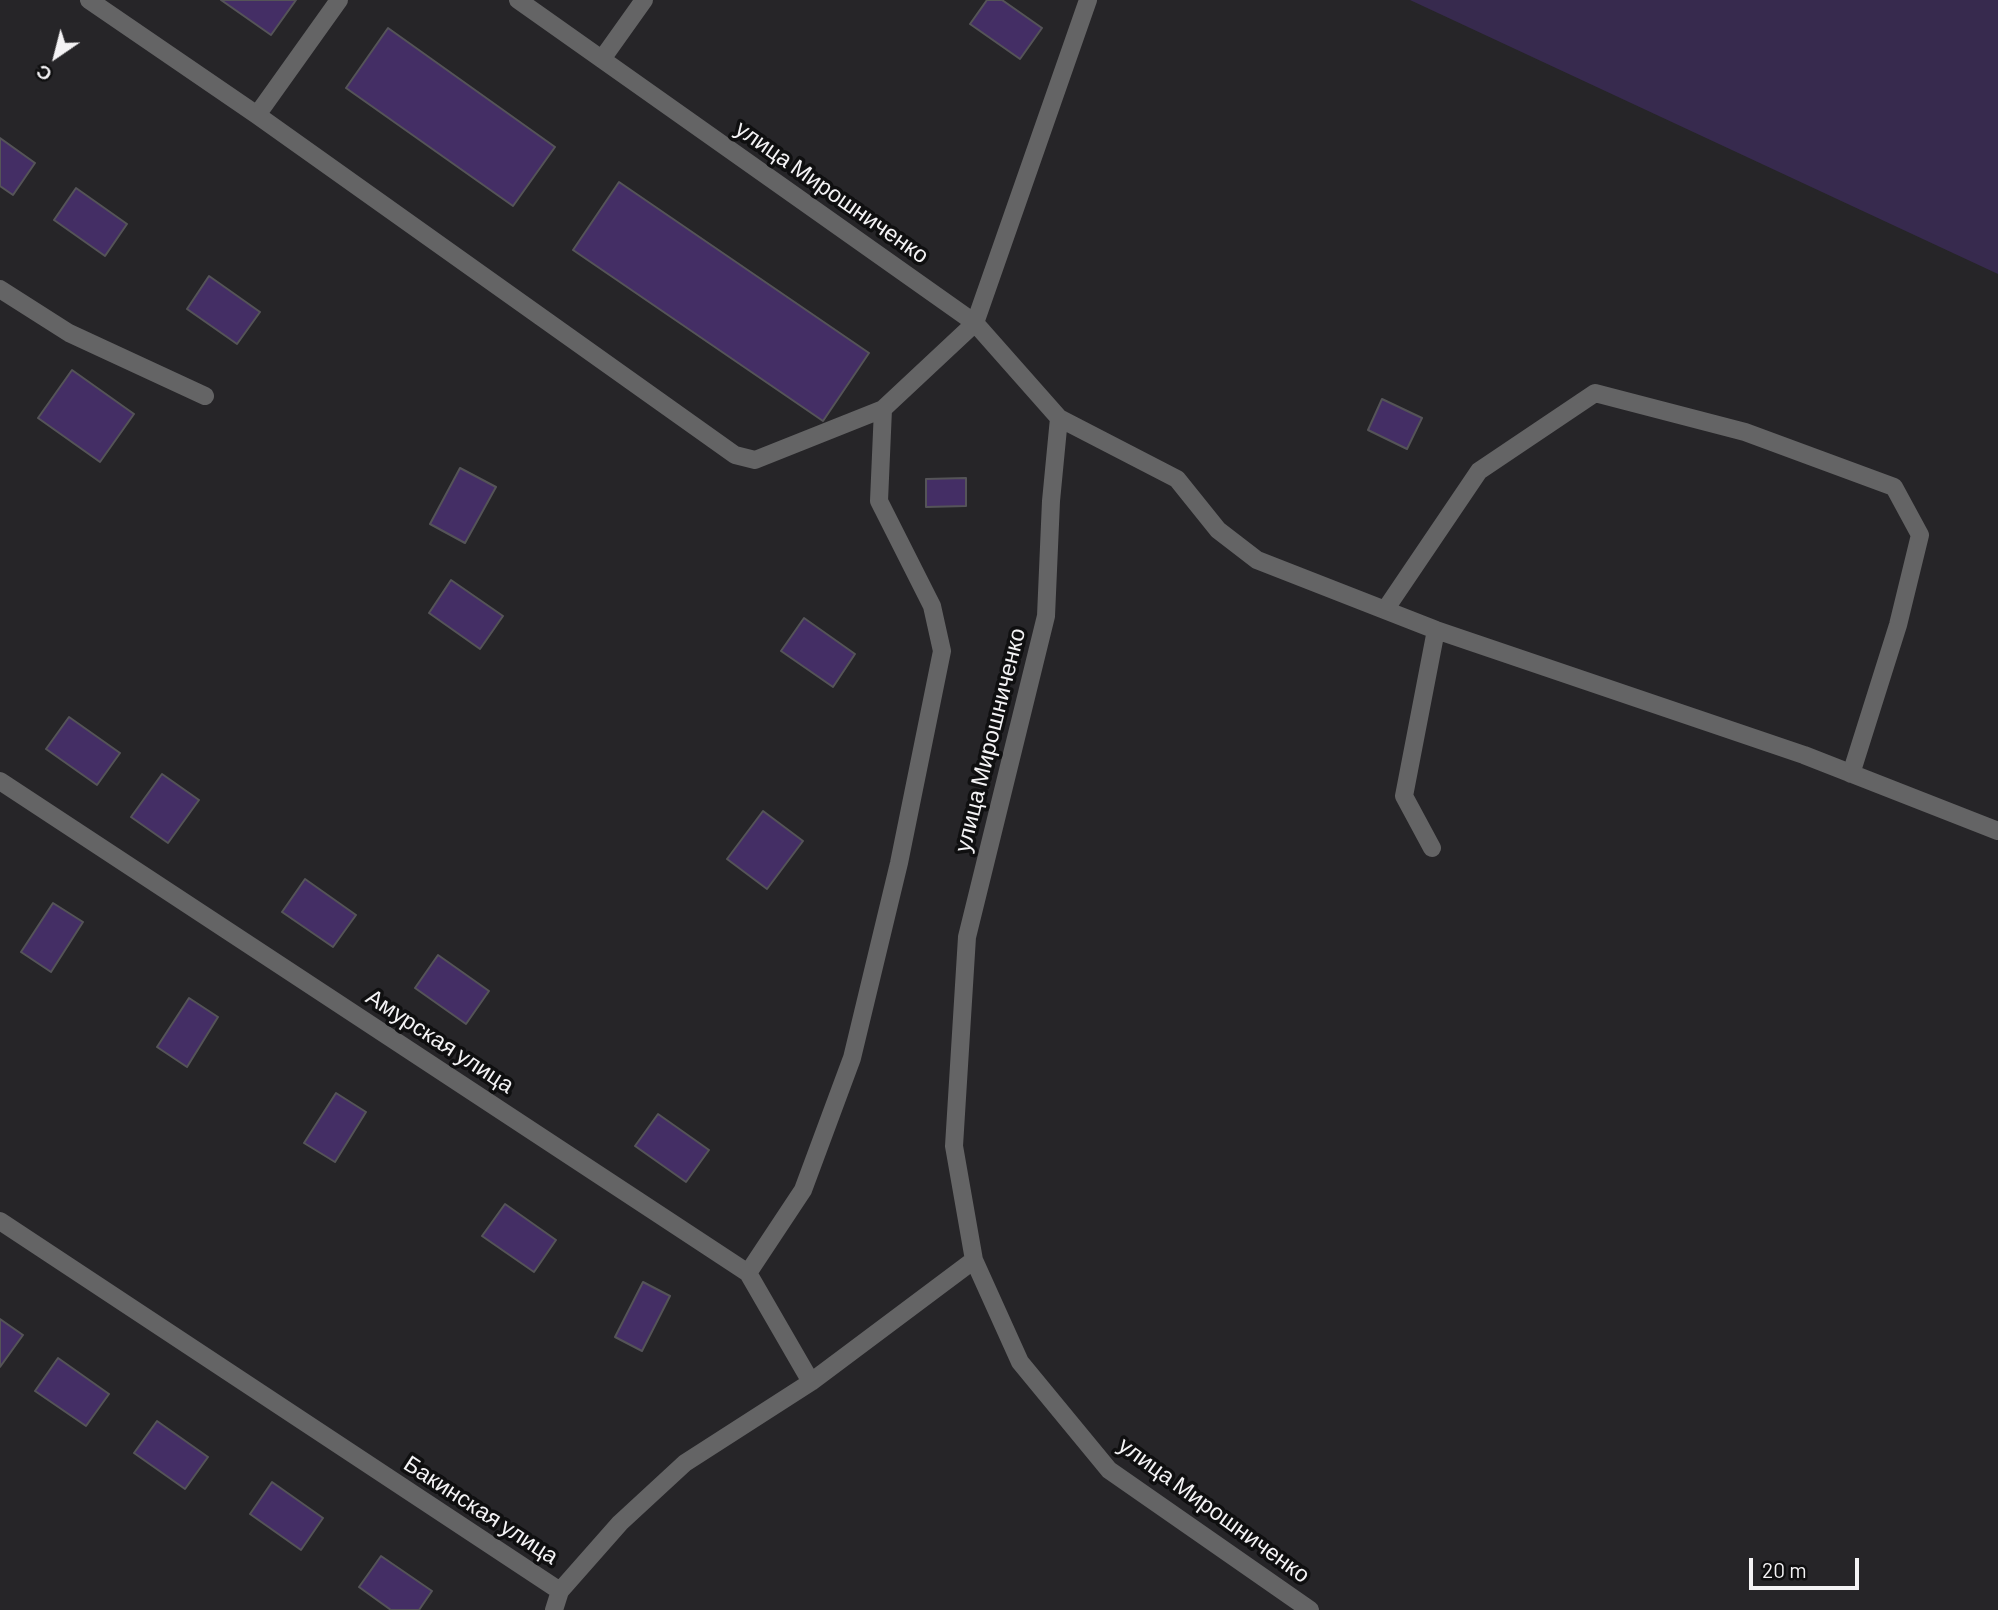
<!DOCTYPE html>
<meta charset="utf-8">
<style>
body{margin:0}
#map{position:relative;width:1998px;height:1610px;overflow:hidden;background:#262528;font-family:Barlow,sans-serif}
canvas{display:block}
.north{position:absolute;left:21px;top:21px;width:70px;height:70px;-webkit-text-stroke:5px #0f0f10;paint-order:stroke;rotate:215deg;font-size:19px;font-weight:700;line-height:28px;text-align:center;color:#f4f3f5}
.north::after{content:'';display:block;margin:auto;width:24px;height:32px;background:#f4f3f5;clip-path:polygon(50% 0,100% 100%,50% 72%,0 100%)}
.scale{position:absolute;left:1749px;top:1558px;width:110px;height:32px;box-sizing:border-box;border:4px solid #f4f3f5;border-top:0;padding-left:9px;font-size:21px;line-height:24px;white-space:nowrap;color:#f4f3f5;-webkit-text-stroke:5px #0f0f10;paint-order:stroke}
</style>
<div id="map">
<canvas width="1998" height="1610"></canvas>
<div class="north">С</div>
<div class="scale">20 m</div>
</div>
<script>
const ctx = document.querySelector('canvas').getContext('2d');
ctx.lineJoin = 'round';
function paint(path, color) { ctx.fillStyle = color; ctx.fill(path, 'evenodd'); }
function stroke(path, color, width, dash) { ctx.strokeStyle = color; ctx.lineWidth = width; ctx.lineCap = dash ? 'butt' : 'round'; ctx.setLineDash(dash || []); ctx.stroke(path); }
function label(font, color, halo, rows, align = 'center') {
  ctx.font = font + ' Barlow,sans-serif'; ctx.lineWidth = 7; ctx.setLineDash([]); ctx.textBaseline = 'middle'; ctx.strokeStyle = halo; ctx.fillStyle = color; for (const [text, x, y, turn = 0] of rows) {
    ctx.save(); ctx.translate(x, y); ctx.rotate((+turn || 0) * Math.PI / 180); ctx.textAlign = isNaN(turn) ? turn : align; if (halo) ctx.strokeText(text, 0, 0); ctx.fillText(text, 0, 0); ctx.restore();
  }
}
paint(new Path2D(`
 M1410,0h588v274z`), '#372a4e');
const building = new Path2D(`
 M221,0h75l-25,35z
 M987,0h15l40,28 -22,31 -50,-35z
 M388,28l167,119 -42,59 -167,-118z
 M0,138l35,25 -22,32 -13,-9z
 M619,182l250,171 -46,68 -250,-171z
 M76,188l51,36 -22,32 -51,-36z
 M209,276l51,36 -23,32 -50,-35z
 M72,370l62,44 -34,48 -62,-44z
 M1382,399l40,19 -15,31 -39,-19z
 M460,468l36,19 -31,56 -35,-19z
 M966,478v28l-40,1v-28z
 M451,580l52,36 -23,33 -51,-36z
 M804,618l51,36 -22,33 -52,-36z
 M69,717l51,36 -23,32 -51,-36z
 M162,774l37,26 -31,43 -37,-26z
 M763,811l40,30 -36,48 -40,-30z
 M305,879l51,36 -23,32 -51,-35z
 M53,903l30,19 -32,50 -30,-20z
 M438,955l51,36 -23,33 -51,-36z
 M189,998l29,19 -31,50 -30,-20z
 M336,1093l30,19 -31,50 -31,-19z
 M658,1114l51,36 -23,32 -51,-36z
 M505,1204l51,36 -22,32 -52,-36z
 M643,1282l27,14 -28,55 -27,-14z
 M0,1319l23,16 -23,32z
 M58,1358l51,36 -23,32 -51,-35z
 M157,1421l51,36 -23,32 -51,-36z
 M272,1482l51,36 -22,32 -51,-36z
 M381,1556l51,35 -13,19h-28l-32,-23z`);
paint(building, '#442e65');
stroke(building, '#555458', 2);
stroke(new Path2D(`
 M89,0l168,115 478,340 20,5 128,-51 92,-86 113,-323
 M518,0l457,323 84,95 -8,83 -5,115 -79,321 -13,209 20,114 46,102 89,108 201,140
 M602,59l42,-59
 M257,115l82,-115
 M0,289l69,44 136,63
 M1059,418l118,61 41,51 39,30 179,70 368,125 194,76
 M1385,610l94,-139 116,-78 150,39 149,55 26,48 -22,90 -47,149
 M0,781l748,492 63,109
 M1432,848l-28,-52 32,-166
 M0,1221l560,370 60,-68 65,-60 126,-81 163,-122
 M748,1273l55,-83 49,-132 47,-195 43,-212 -10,-45 -53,-105 4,-92
 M554,1610l6,-19`), '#646465', 18);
label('23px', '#f4f3f5', '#0f0f10', [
 ["улица Мирошниченко",832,192,35],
 ["улица Мирошниченко",990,740,-76],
 ["Амурская улица",440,1041,33],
 ["Бакинская улица",481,1510,33],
 ["улица Мирошниченко",1214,1510,36]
]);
</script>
